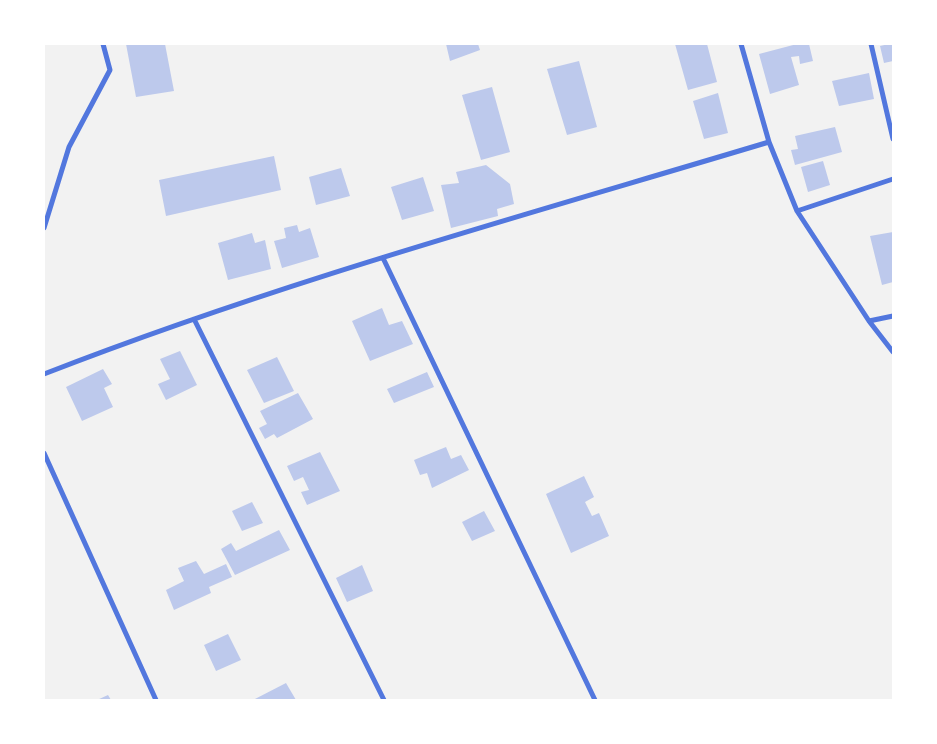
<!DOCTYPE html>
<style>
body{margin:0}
#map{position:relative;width:937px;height:744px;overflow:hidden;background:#f2f2f2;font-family:Montserrat,sans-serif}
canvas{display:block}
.frame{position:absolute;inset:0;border:45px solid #fff;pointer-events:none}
</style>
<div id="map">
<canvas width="937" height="744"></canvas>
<div class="frame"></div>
</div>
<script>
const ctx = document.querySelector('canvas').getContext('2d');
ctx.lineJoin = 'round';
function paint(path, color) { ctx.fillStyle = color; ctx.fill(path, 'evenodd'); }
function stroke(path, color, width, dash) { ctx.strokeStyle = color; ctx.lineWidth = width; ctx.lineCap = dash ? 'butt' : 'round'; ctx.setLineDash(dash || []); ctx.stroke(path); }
paint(new Path2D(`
 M126,44h39l9,47 -38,6z
 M446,44h32l2,6 -30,11z
 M675,44h32l10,38 -29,8z
 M797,44h12l4,17 -13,3 -1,-8 -8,1 8,28 -29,9 -11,-40z
 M889,44h4v17l-9,2 -4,-17z
 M579,61l18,66 -30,8 -20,-66z
 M869,73l5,26 -35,7 -7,-25z
 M492,87l18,65 -29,8 -19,-65z
 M718,93l10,40 -24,6 -11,-38z
 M835,127l7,25 -47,13 -4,-15 7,-1 -3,-13z
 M274,156l7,34 -115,26 -7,-36z
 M823,161l7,24 -22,7 -7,-25z
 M486,165l24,19 4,20 -17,5 1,7 -47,12 -10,-43 18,-2 -3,-11z
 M341,168l9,28 -34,9 -7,-28z
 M423,177l11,34 -32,9 -11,-33z
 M297,225l2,7 11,-4 9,29 -37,11 -8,-27 12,-3 -2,-10z
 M893,232v50l-11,3 -12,-49z
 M252,233l3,10 10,-3 6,29 -43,11 -10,-37z
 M382,308l7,17 13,-4 11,23 -43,17 -18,-40z
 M180,351l17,34 -31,15 -8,-16 12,-5 -10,-20z
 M277,357l17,34 -30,12 -17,-33z
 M103,369l9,15 -8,4 9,19 -31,14 -16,-34z
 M427,372l7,15 -40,16 -7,-14z
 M298,393l15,26 -36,19 -3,-4 -9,5 -6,-11 8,-4 -7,-13z
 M446,447l5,12 10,-4 8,15 -37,18 -5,-15 -7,2 -6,-15z
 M320,452l20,39 -33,14 -6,-13 8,-2 -6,-13 -9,4 -7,-15z
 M584,476l10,21 -9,5 7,14 7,-3 10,23 -38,17 -25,-59z
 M252,502l11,21 -21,8 -10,-20z
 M484,511l11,20 -23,10 -10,-19z
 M279,530l11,20 -55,25 -14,-26 10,-6 5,8z
 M196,561l8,13 22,-10 6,13 -23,10 2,6 -37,17 -8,-20 18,-9 -6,-13z
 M362,565l11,26 -26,11 -11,-24z
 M228,634l13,26 -25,11 -12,-26z
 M286,683l10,17h-43z
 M108,695l3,5h-14z`), '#bdc9ec');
stroke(new Path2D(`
 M741,44l28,98 28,69 72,110 24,31
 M871,44l22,95
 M797,211l96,-32
 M44,228l25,-81 41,-77 -7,-26
 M383,258l212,442
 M194,319l190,381
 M869,321l24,-5
 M44,374c236,-92 482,-159 725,-232
 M44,453l112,247`), '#5277de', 5);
</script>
